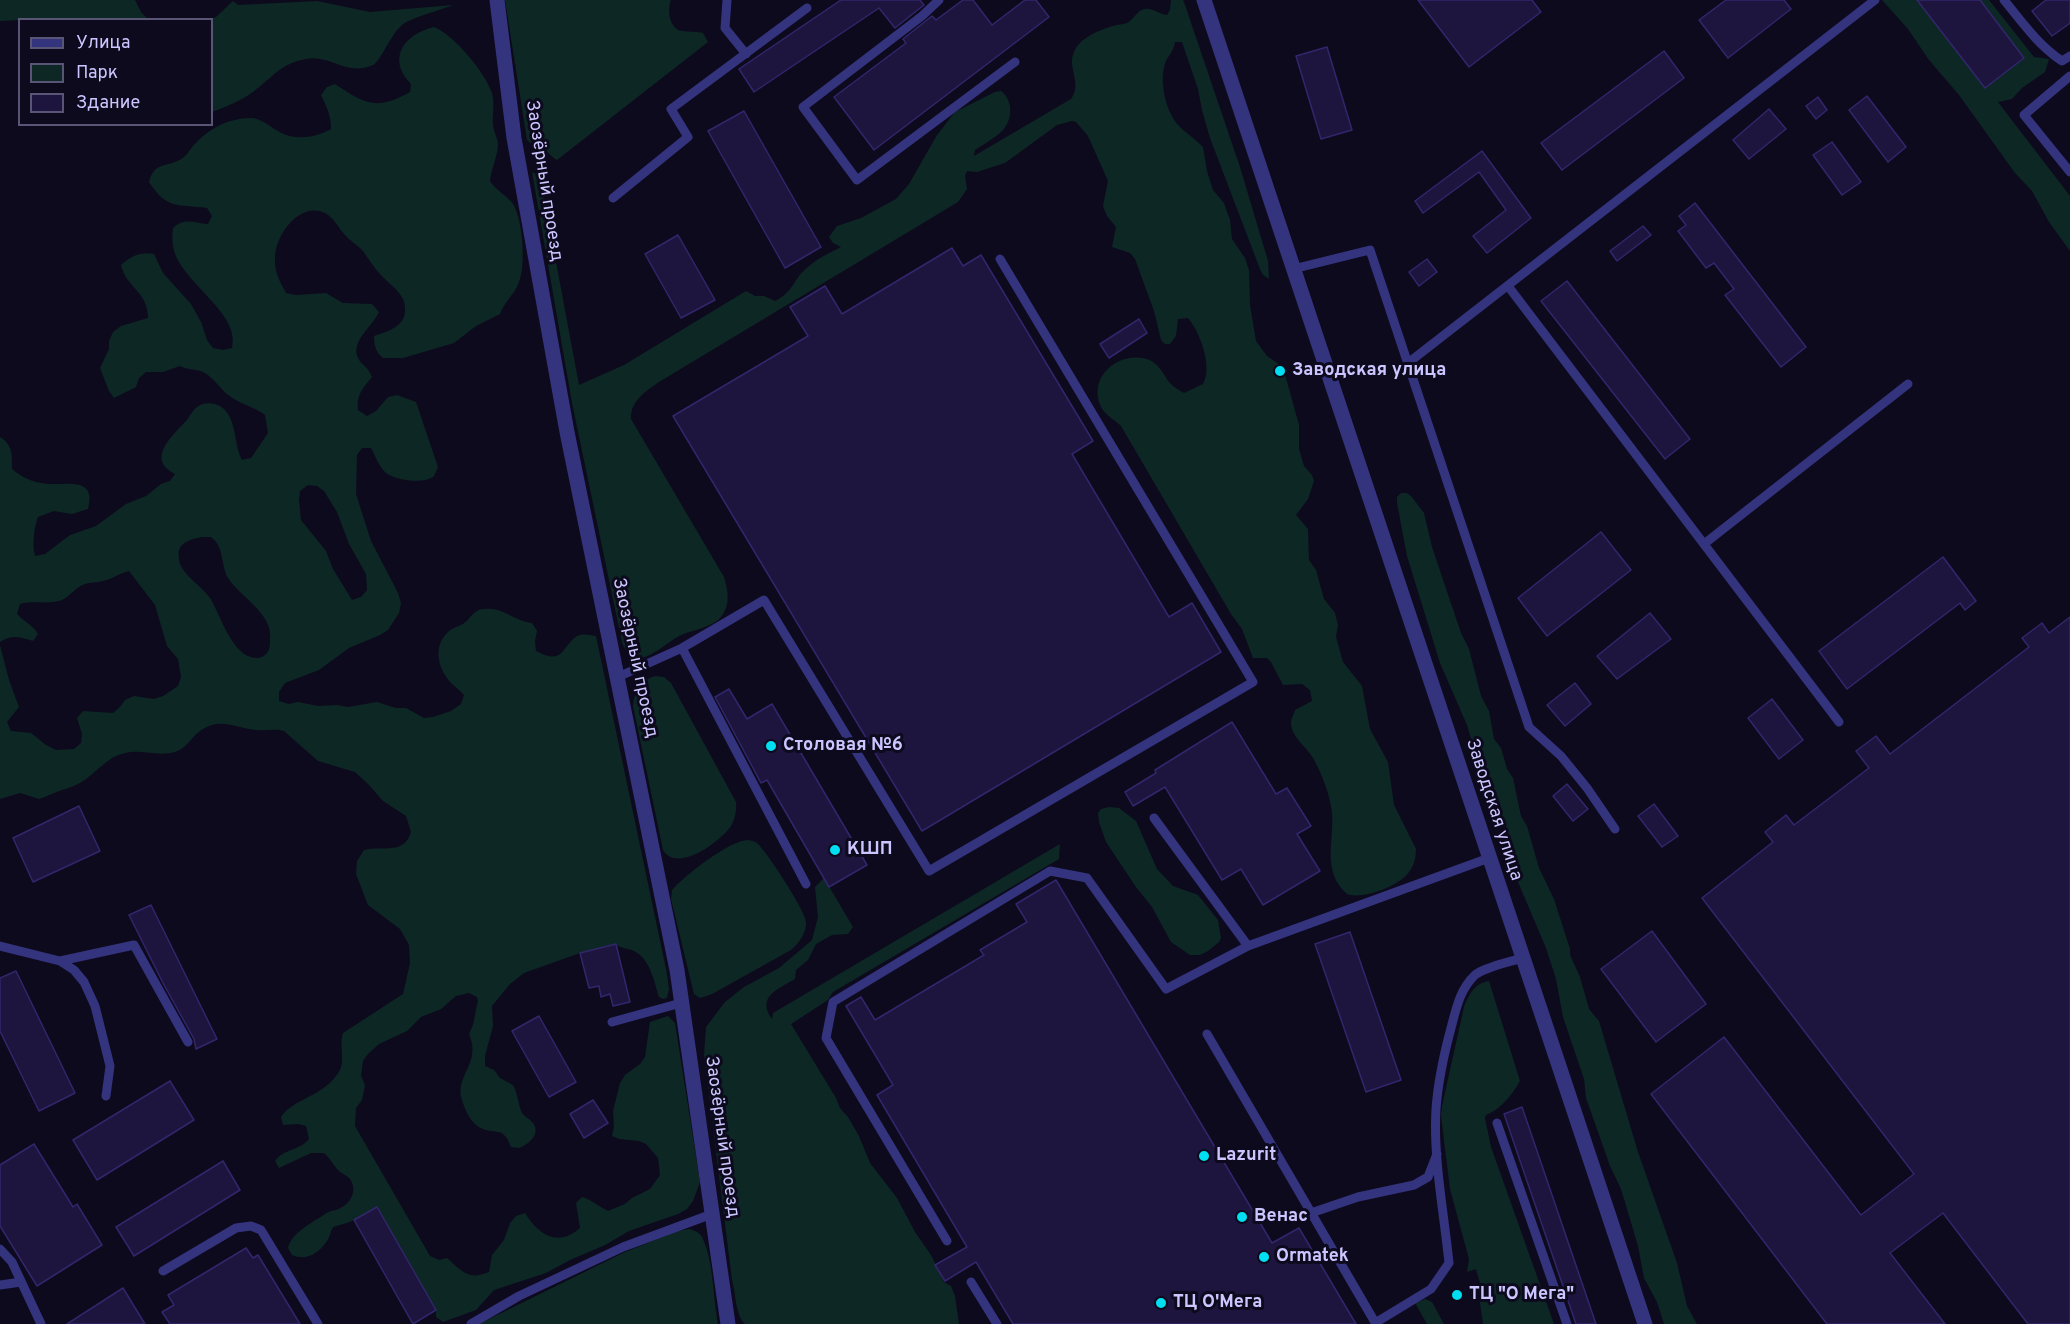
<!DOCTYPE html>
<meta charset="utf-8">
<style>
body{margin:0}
#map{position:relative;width:2070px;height:1324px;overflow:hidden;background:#0d0a1d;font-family:Overpass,sans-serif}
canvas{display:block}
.legend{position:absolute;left:18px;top:18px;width:195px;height:108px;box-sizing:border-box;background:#0d0a1d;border:2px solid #595577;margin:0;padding:8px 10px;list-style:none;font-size:18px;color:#cbc6ff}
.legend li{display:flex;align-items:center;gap:12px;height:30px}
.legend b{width:30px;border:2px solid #595577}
</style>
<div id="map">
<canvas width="2070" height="1324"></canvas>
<ul class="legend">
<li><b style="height:8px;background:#34337e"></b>Улица</li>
<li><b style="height:16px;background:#0d2725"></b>Парк</li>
<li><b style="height:16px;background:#1d153e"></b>Здание</li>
</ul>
</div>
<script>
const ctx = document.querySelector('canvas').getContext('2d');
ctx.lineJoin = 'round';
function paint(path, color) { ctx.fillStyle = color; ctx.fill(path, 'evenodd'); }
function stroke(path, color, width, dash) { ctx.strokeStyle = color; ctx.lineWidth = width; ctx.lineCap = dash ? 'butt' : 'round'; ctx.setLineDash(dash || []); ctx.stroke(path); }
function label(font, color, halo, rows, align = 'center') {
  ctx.font = font + ' Overpass,sans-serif'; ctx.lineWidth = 6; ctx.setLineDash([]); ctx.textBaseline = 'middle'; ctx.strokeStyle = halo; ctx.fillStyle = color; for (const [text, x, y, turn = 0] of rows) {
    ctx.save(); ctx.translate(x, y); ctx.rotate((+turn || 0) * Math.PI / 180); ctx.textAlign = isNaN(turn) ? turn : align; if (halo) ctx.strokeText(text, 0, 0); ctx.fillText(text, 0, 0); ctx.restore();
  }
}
paint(new Path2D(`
 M0,0h135l6,12 7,7h-106l-42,2z
 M505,0h166c-4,9 -2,29 11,31 7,1 14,0 21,2l5,9 -151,118c-7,-4 -10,-10 -16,-13 -6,-3 -9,-2 -14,-7z
 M1171,0h12l2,5 55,162 28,94 1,18 -6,-4 -3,-6 -50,-131 -8,-28 -4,-21 -16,-47h-7c-1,10 -9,15 -11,25 -4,18 2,44 14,58 8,8 17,14 25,22l4,24 6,19 11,13 6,17 2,19 13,19 4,12 1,35 6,36 11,15 16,11 16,58v24l5,17 8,9 2,6 -6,18 -12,16 12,14 1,31 7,10 8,29 11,14 3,12 -2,12 7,25 19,24 8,43 18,33 6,43 22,44c0,8 -2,17 -7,23 -9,14 -47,28 -62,22 -28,-25 -10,-57 -16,-88 -3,-16 -10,-34 -18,-48 -6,-11 -22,-21 -22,-35 0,-4 3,-9 4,-13l17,-9 -2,-11 -8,-6 -19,1 -12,-23 -4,-4h-14l-11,-29 -11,-15 -110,-188c-6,-6 -17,-12 -20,-19 -14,-30 17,-56 46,-48 12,4 16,15 22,23 4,5 10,8 15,11l19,-9c10,-17 -3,-52 -15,-66l-10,1 -2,17 -6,8h-5l-4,-4 -7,-29 -19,-52 -5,-6 -18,-6 4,-20 -9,-11 -4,-10 5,-25 -20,-45 -12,-14 -4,-1 -15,4 -52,38 -28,9 -10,-1 -2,5 2,13 -9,13 -299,180c-13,9 -29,19 -28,37l93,158c4,14 7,27 -3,40 -9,11 -30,13 -42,19 -11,6 -29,23 -41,22 -8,-1 -14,-9 -16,-16l-50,-239 -40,-231 8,4 39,209 45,-20 122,-74 9,5h9l11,5c19,-9 19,-24 33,-34 10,-9 21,-14 33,-20l-8,-4 -4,-6 8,-11 24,-8 35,-19 13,-15 28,-49 18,-23 40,-20 6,-1c12,9 12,28 2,39 -8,8 -19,14 -28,20l-1,6 97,-57c10,-14 0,-26 1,-40 3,-20 25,-28 41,-33 5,-2 9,-1 14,-3 8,-4 11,-16 22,-14 6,1 11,5 18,6l3,-5z
 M1882,0h107l45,57 15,2 -4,13 -23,16 -10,11 -14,3 72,94v55l-21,-29 -17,-31 -17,-18 -56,-78 -30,-35 -21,-31z
 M233,1l5,4 79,-4 53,11 83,-7c-12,5 -43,13 -51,20 -11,9 -22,37 -29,40 -26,12 -43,-11 -67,-6 -25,4 -34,19 -53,33 -13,9 -27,15 -41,20v-92l-2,-1 6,-2z
 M434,27c20,8 51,45 58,66 3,11 0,22 1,33 1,6 5,13 5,18 0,11 -7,26 -8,37 6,10 17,14 23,23 10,16 13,61 6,78 -4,12 -15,20 -19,32l-24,12 -22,17 -51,15h-20c-7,-6 -9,-12 -9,-22 11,-4 25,-7 30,-19 2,-6 1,-13 -1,-18 -5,-10 -15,-16 -22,-24 -8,-8 -13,-18 -20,-26 -5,-5 -12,-9 -17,-15 -6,-7 -10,-16 -19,-21 -25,-12 -50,22 -50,45 -1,13 5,24 11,35l10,2 30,-2 17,10 29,1 7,8c-6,14 -29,29 -21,46 4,8 9,7 14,19 -9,11 -16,18 -14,33l9,6 9,-5 12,-14 9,-2 19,7 22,65c0,1 -4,8 -4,9 -10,9 -39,4 -48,-3 -7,-6 -11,-18 -15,-25h-9l-5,7 -1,39 15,47 27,52 3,10 -2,10 -11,17 -8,5 -31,13 -30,22 -34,13 -6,9v9l10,3 9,-2 20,4 19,-1 11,2 29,-5 19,6h10l18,10 9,-1 18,-6 10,-7 3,-9c-6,-7 -15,-12 -19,-20 -8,-13 -10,-30 2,-42 4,-5 11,-6 16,-9 9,-6 10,-15 22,-15 18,-2 29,12 47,14l5,8 -2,10 1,10c28,15 25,-4 41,-15 6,-3 12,-1 19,0l71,338 2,15 -2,9 -4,1 -4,-2c-5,-16 -9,-38 -25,-46 -7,-3 -13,-2 -18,-7l-36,9 -56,20 -14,11 -18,22 1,20 -8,30v10l9,4 6,8 13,7c5,9 5,19 9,28 3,4 8,6 11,10 8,11 -4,21 -14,25l-8,-1c-2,-4 -3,-9 -7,-12 -3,-4 -8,-3 -13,-4 -17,-2 -24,-15 -29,-31 -8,-25 20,-36 7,-66 7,-14 5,-19 9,-33l-1,-4 -8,-4 -13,3 -15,13 -20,8 -14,14 -28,13 -11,10 -5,7 -2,15 4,9 -3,15 -6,8 -1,18 75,130 9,4 8,-2c15,13 21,23 42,14l3,-17 12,-15 6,-17 6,-7 9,-3c13,21 32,35 55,15l-4,-25 6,-6c10,3 16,9 26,14l17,-7 7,-6 18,-9 10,-14 -2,-17 -12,-14 -7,-3 -20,-2 -7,-3 2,-9 -1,-16 7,-28 5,-8 15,-11 5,-7 5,-35 18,-6 7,7 25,159 -7,19 -6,8 -9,5 -49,17 -24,14 -35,15 -24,13 -52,17 -18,20 -33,12 -7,-5v-7l-59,-103 -27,15 -17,5c-3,5 -3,10 -6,14 -9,13 -21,20 -35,14l-4,-7c4,-16 24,-25 37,-34 5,-4 12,-3 17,-7 10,-5 15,-18 8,-28 -3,-4 -8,-5 -11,-8 -6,-6 -9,-13 -15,-18h-13l-32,15 -4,-7c8,-12 26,-11 34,-22l-3,-13 -8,-2 -15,1 -2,-8c12,-19 44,-20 59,-47 5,-9 -1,-26 3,-37l60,-39 7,-31 -1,-18 -9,-16 -32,-24 -12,-31 1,-13 7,-11c17,-5 40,6 47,-18l-5,-16 -23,-15 -14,-16 -14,-13 -37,-11 -34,-30c-9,-3 -18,0 -27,-1 -19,-1 -35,-13 -54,-1 -11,6 -15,19 -28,23 -17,5 -33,-3 -50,1 -19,4 -29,21 -45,30 -11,6 -24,8 -35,14l-6,2 -19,-6 -20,6v-154l9,35 10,27 -12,15 4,9 20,2 15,12 10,5 18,-1 7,-6 1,-9 -5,-16 6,-7 30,2 7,-6 5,-7 9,-4 20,3 9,-3 15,-10 3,-9 -3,-18 -11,-13 -12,-41 -26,-34c-10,2 -16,8 -26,10 -6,2 -13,1 -18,3 -10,3 -14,12 -23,16 -14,5 -29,0 -42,4l-3,10c7,8 15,10 21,20l-5,7c-12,-4 -22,-7 -33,1v-205c13,8 12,18 12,32 11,10 26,15 40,15 20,0 44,-5 36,25l-16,5 -18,-3 -16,6c-4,10 -6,28 -3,39l10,-2 25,-19 26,-9 30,-22 20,-8 15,-12 9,-3 5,-7c-30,-15 -2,-39 12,-54 4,-6 8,-14 16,-16 6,-2 16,0 21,5 13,13 10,36 18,51l9,-2 17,-25 -3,-18c-10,-8 -23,-10 -34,-18 -11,-7 -16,-19 -28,-25 -8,-3 -15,-2 -23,-6l-17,6h-17l-7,6 -3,9 -22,11 -5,-7 -9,-23 9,-19v-8l4,-9 8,-6 27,-8c0,-27 -22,-30 -27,-53 9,-9 21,-14 33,-11l9,19 28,31 10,18 6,18 6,8 10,2 9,-2c9,-34 -48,-64 -58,-97 -2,-7 -2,-15 -1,-23 12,-11 20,-5 35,-4l4,-8 -5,-8c-29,-4 -40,2 -58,-26 6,-23 20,-13 35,-25 5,-4 7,-10 12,-14 4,-6 19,-16 26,-19 7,-3 19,-6 27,-6 11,-1 20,8 29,13 15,10 38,7 53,-2 0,-14 -4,-21 -10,-34l6,-8 8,-3c30,20 41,27 75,8l1,-8c-25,-25 -7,-50 23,-57zM308,485l9,1 7,5 13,21 12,32 17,30 1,16 -6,7 -9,3 -19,-31 -7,-18 -25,-31 -2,-20 1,-9zM202,537h9c14,11 9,26 17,41 12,19 46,36 42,62 0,4 0,9 -3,13 -4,5 -10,6 -16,4 -20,-5 -31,-43 -41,-59 -8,-11 -21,-19 -28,-30 -3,-5 -4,-12 -3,-18 3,-9 14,-11 23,-13z
 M1401,493h6l4,3 13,17 8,34 29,86 8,16 12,47 8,15 5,28 7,9 6,21 6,9 8,38 6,10 12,42 15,31 16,50v6l10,22 9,32 10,12 39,131 39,111 10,43 10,18h-33l-7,-22 -13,-24 -6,-32 -17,-57 -11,-23 -24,-68 -2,-19 -21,-62 -7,-38 -10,-31 -28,-66 -20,-77 -18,-35 -13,-45 -27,-62 -33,-107 -10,-53v-6z
 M655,676l9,1 7,6 65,119c1,8 -1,17 -5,24 -10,15 -54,48 -68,24l-30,-144c1,-14 8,-26 22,-30z
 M1109,807l10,1 17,13 21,48 16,17 25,9 20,25 3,18 -2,4 -11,9 -8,4h-10l-19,-13 -19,-35 -16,-20 -30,-45 -7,-20 -1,-9 3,-4z
 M748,840c4,1 6,1 9,3 10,9 48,67 49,79 1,11 -8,22 -15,28l-79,44 -12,4 -6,-4 -23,-95 1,-9c12,-14 58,-50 76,-50z
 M1060,844l-1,15 -226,133 -5,8 -37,24 45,74 4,10 8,9 11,19 11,27 27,35 18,34 16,23 13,27 7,4 4,10 4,28h-214c-10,-9 -9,-31 -13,-44l-28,-225 2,-28 19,-25 19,-15 35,-19 33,-28 6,-23 -3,-30 9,-9 29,49 -5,7 -16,1 -16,9 -8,16 -12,10 -1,9c-17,10 -39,18 -23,40l1,-6z
 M1489,981l31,100c-8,14 -19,28 -34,34l-1,3 6,29 63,177h-71l-4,-28 4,-2 -7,-25 -9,3 2,-13 -19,-70 -9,-73 1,-10 22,-99c5,-13 11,-24 25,-26z
 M690,1229c5,2 9,3 12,8 12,24 11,61 16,87h-239l144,-71 54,-22z
 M1425,1299l7,3 12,22h-17l-12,-21z`), '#0d2725');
const building = new Path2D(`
 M841,0h79l4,5 -29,23 -16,-20 -125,84 -15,-23z
 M963,0h10l19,25 33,-25h11l13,17 -175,133 -40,-53 72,-54 -3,-4 29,-23 4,4z
 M1418,0h114l9,12 -72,55z
 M1726,0h58l7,9 -63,49 -29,-38z
 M1917,0h63l44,58 -39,30z
 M2046,0h24v23l-18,13 -20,-25z
 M1327,47l25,83 -31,9 -25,-83z
 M1664,51l20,27 -122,92 -21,-27z
 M1867,96l39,51 -18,15 -39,-52z
 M1818,97l9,13 -11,9 -10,-13z
 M1769,109l17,20 -37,30 -16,-19z
 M744,111l77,136 -36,21 -77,-137z
 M1832,142l29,40 -19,13 -29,-40z
 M1482,151l49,67 -44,35 -14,-17 33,-26 -27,-38 -56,41 -8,-12z
 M1695,203l111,144 -25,20 -56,-72 9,-6 -20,-26 -8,5 -28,-37 8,-6 -7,-9z
 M1643,226l8,9 -34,26 -7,-10z
 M678,235l37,65 -34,18 -36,-64z
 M952,248l11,18 18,-11 112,186 -21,13 97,163 23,-14 29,49 -299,179 -249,-415 135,-80 -18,-29 35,-21 17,28z
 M1427,259l10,13 -18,14 -10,-14z
 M1567,281l123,158 -25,20 -124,-158z
 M1139,319l8,14 -38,25 -9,-14z
 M1601,532l30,38 -84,66 -29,-38z
 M1943,557l33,44 -11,9 -5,-7 -113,86 -28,-38z
 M1650,613l21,26 -54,40 -20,-23z
 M2070,617v707h-42l-85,-111 -53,40 55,71h-118l-176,-230 73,-57 137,178 53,-41 -212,-276 71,-56 -8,-10 21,-17 8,10 75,-57 -13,-17 20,-15 14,18 139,-107 -7,-9 20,-15 7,10z
 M1575,683l16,21 -26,22 -18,-21z
 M729,689l18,30 25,-15 95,161 -38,22 -62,-107 -6,3 -46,-86z
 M1772,699l31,41 -24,19 -31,-41z
 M1232,722l44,72 11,-6 24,38 -14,8 23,37 -57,34 -22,-36 -19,11 -57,-93 -32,19 -8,-14 31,-19 -1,-3z
 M1567,784l21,25 -15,12 -20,-25z
 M1654,804l24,32 -16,11 -24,-31z
 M79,806l21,45 -67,31 -20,-44z
 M1056,880l216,363 27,-15 57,96h-343l-37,-62 -31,19 -10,-16 32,-18 -90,-152 16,-10 -47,-79 15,-9 14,23 109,-65 -4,-5 47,-28 -11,-18z
 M151,905l66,134 -21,10 -2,-10 -31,-56 -34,-68z
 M1652,931l54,73 -50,38 -55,-73z
 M1350,932l51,148 -35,12 -51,-148z
 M616,944l14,58 -17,4 -3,-12 -9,3 -2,-11 -10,2 -9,-35z
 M16,971l59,122 -36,18 -39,-80v-53z
 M539,1016l37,66 -27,15 -37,-66z
 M170,1081l24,39 -97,60 -24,-40z
 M593,1100l15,23 -24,15 -14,-24z
 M1522,1107l74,217h-20l-72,-210z
 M34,1144l39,63 4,-3 25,41 -65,41 -37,-60v-61z
 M223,1161l17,29 -106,66 -18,-29z
 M377,1207l59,103 -23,14 -59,-104z
 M246,1248l7,10 5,-3 42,69h-130l-8,-12 12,-7 -6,-10z
 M123,1288l22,36h-78z`);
paint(building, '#1d153e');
stroke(building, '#32266c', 1.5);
stroke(new Path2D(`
 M727,0l-2,28 21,26
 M939,0l-17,16 -119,91 54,73 158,-118
 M2004,0c18,22 34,45 58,61l8,-5
 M2070,76l-46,39 46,57
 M613,198l75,-61 -17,-28 136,-101
 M1293,269l77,-19 159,477 32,29 26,32 28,41
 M1508,286l331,436
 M1408,363l467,-363
 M1704,544l204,-160
 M682,648l124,236
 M618,677l64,-29 82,-48 165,271 324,-189 -253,-423
 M1154,818l94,128
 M0,946l60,15 74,-16 54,97
 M60,961l14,9 10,12 11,24 15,60 -4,30
 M612,1022l69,-19
 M1207,1034l169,290
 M1497,1123l70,201
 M1311,1213l47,-16 56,-12 14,-8 9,-23
 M947,1241l-121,-203 7,-36 217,-131 37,7 79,111 82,-43 241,-88
 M0,1249l12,13 29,62
 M163,1271l73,-43 15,-2 10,4 57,94
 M971,1282l26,42
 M0,1285l21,-3
 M1375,1323l56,-34 18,-26c-5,-50 -16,-105 -13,-154 2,-28 8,-55 15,-81 5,-19 9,-39 24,-53 10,-8 35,-13 47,-17
 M471,1324l48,-28 104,-49 89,-33`), '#34337e', 9);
stroke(new Path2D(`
 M497,0l17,138 53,294 110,538 51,354`), '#34337e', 15);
stroke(new Path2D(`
 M1204,0l441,1324`), '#34337e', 15);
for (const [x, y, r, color] of [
 [1280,371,6,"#00def1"],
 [771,746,6,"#00def1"],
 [835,850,6,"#00def1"],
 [1204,1156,6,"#00def1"],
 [1242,1217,6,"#00def1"],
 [1264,1257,6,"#00def1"],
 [1457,1295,6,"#00def1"],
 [1161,1303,6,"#00def1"]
]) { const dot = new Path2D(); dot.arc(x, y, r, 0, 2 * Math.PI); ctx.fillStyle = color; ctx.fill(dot); stroke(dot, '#0d0a1d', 2); }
label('18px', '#cbc6ff', '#0d0a1d', [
 ["Заозёрный проезд",543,181,81],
 ["Заозёрный проезд",634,658,78],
 ["Заводская улица",1493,810,72],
 ["Заозёрный проезд",721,1137,82]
]);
label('bold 18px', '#cbc6ff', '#0d0a1d', [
 ["Заводская улица",1292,371],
 ["Столовая №6",783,746],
 ["КШП",847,850],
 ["Lazurit",1216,1156],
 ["Венас",1254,1217],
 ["Ormatek",1276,1257],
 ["ТЦ \"О Мега\"",1469,1295],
 ["ТЦ О'Мега",1173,1303]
], 'left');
</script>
